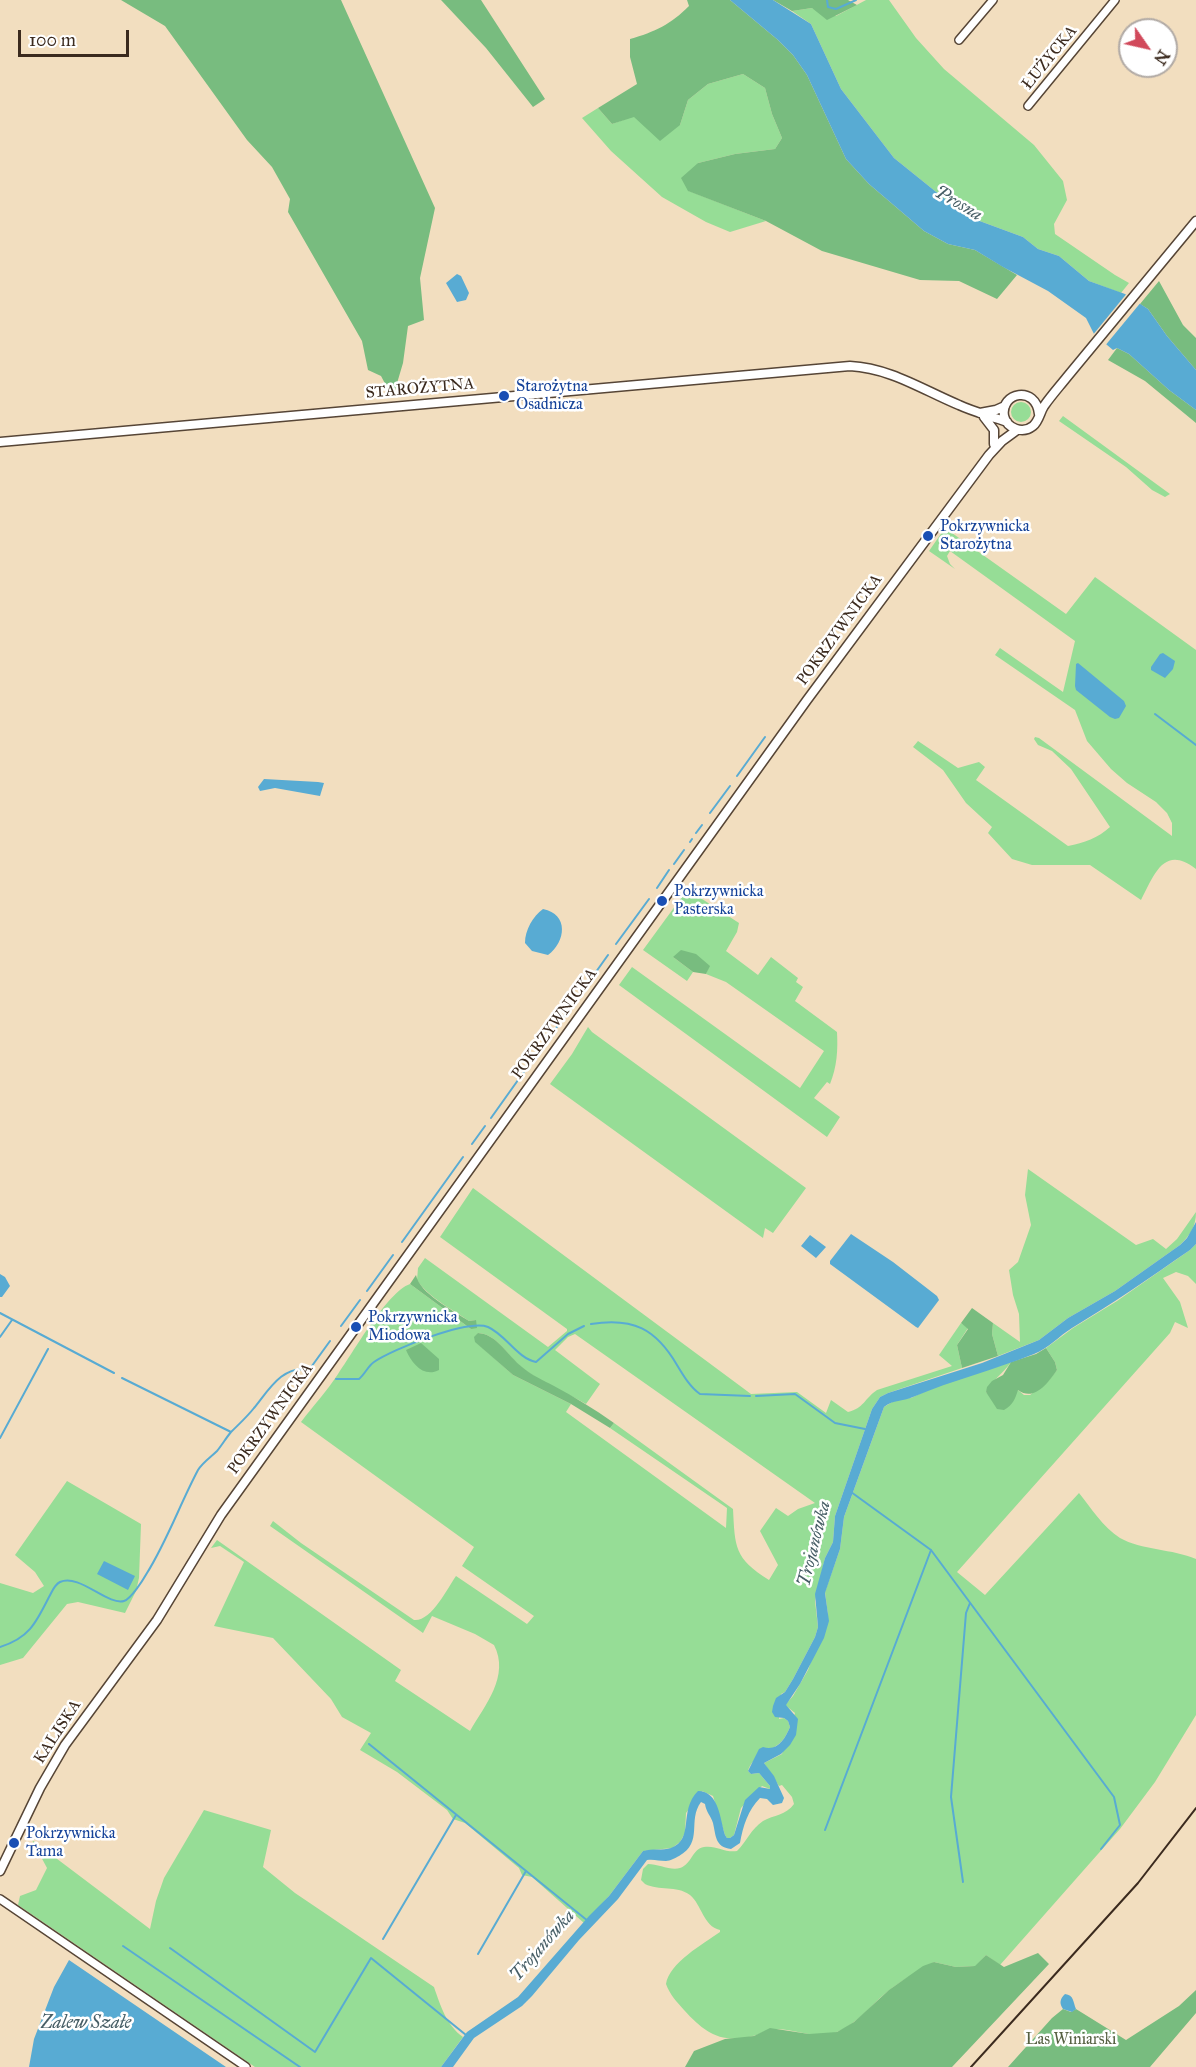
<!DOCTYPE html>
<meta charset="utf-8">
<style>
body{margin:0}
#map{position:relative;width:1196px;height:2067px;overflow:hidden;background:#f2debf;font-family:"IM FELL Great Primer",serif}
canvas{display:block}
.north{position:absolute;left:1118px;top:18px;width:60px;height:60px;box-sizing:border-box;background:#fff;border:2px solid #b1aaa5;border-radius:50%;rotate:124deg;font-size:16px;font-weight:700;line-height:24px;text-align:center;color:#3b2a1e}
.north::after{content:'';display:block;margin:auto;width:21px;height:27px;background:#d1495b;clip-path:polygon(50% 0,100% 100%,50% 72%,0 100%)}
.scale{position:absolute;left:18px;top:30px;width:111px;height:27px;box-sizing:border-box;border:3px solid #3b2a1e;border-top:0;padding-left:8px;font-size:18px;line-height:21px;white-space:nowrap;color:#3b2a1e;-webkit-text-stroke:4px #fff;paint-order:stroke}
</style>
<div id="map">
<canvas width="1196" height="2067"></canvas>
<div class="north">N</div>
<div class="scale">100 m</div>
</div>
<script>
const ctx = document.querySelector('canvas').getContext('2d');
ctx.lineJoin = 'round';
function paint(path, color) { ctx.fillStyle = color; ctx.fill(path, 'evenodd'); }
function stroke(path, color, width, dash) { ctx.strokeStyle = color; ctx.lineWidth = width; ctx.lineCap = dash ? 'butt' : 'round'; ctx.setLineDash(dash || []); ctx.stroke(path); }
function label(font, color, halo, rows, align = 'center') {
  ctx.font = font + ' "IM FELL Great Primer",serif'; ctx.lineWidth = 5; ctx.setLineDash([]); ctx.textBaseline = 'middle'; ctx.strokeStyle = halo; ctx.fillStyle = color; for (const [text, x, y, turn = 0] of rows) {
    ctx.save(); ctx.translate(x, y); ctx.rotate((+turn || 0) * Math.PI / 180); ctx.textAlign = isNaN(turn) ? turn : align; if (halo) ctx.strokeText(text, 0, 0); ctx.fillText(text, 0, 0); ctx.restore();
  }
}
paint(new Path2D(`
 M866,0h23l27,38 28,31 90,76 29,36 4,19 -13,24 1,10 60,41 14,8 -8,10 -32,-12 -30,-25 -21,-7 -15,-12 -57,-21 -72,-58 -53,-69 -30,-65 -19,-13 20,-3 24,8z
 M743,74l22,14 7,26 10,24 -7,11 -40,5 -37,9 -9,28 77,30 -36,11 -24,-10 -44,-25 -51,-46 -29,-33 16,-10 14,16 22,-8 46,9 8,-25 20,-16z
 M1011 412a10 10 0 1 1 20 0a10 10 0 1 1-20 0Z
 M1063,416l107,78 -5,3 -13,-7 -26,-23 -67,-46z
 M945,528l121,86 29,-37 101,73v219c-32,-25 -42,6 -55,31l-51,-35h-58l-20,-6 -24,-26 4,-6 -26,-24 -23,-33 -30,-23 5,-6 40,27 21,-6 6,5 -9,13 92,66c16,-3 30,-8 42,-19l-39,-58 -19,-18 -14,-6 -4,-6 1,-2 4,1 133,98v-13l-5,-10 -11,-11 -29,-19 -16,-14 -24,-28 -12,-31 -80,-55 5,-7 63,44 12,-51 -125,-90 -3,5 3,8 5,5 -26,-18z
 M686,895l13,2 40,26 -2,9 -11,19 32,24 13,-18 27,21 -2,4 7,5 -8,14 42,31c1,18 0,35 -7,52l-3,-2 -13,16 26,19 -13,20 -208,-152 13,-18 168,121 24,-37 -98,-69 -20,-8 3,-8 -36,-9 20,15 -6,9 -44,-31 38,-52z
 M588,1027l4,5 214,156 -33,45 -8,-5 -2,10 -213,-154 22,-30z
 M1028,1169l108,76 17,-6 13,10 11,-10 19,-27c0,15 -6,23 -16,33l-65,46 -47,27 -29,22 -41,16 -6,-22 1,-11 27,19 -1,-28 -6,-19 -4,-25 9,-8 13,-37 -6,-30z
 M473,1188l278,206 46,-2 29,21 5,-13 17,12c16,-4 16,-13 29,-22l75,-24 -13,-11 22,-32 7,5 -11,17 5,23 -74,25 -8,4 -8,12 -37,107 -2,26 -8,16 -10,43 3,26 -3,10 -22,42 -8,13 -4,2 -2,25 5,-1 4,3 2,6c-3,7 -7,15 -14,19 -10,7 -24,11 -28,25l3,3 8,-1 11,13v3l-8,-3 -21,22 -7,27 -4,3h-3l-2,-3 -12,-39 -11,-5 -16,22 -1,20 -5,9 -8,6 -29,3 -34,45 -25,27 -52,-46 -10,-2 -3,-7 -54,-45 -12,-4 -6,-9 -50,-38 -37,-22 11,-17 -29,-16 -11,-18 -58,-61 -59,-12 30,-64 -24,-16 -9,2 6,-8 184,130 -6,11 75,50c15,-26 40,-55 24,-86l-19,-11 -43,-18 -9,17 -153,-107 3,-5 28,22 113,77c17,2 33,-31 42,-44l71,48 7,-8 -72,-50 12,-19 -173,-125c12,-16 26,-31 37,-48 15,-21 49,-82 72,-90l61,45 5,-9 -7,1c-17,-12 -40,-23 -52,-41l1,-12 7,-10 123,89 19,-16v-2l-127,-92zM478,1333c19,1 30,23 43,34 19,15 44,25 65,37l14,-20 -45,-34 13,-13 7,-3 240,169 -17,6 -10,7 -12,-8 -16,23 18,34 -9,15c-35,-22 -34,-33 -36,-71l-119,-86 -4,5 117,80 -1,20 -160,-116 5,-8 -58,-29 -37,-33z
 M1196,1244v40l-8,-8 -12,-4 -13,6 17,24 8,26 -13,-6 -5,11 -213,239 28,23 94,-102c12,15 24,34 41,45 21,12 53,11 76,21v156l-41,67 -35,47 -120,136 -14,-10 -10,11 -20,1 -22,-5c-15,10 -33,18 -47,30 -16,13 -30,32 -50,40 -20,8 -39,-2 -59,-3 -11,-1 -16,5 -25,7 -32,8 -48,-3 -69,-26 -7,-8 -14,-15 -18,-26 3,-21 37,-40 54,-52v-2c-17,-4 -18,-25 -30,-35 -14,-10 -31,-4 -45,-11l-4,-4 2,-11 5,-5c10,0 23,7 32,4 12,-4 12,-19 24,-21 12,-2 21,6 33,4 10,-10 14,-22 26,-30 11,-6 23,-6 31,-17l-2,-7 -10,-12 -3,1 -15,-23 18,-9 13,-41 -10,-8 8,-9 15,-26 20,-55 -3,-23 15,-43 4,-32 40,-110 13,-8 14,-1 21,-10 79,-26c-9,13 -18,17 -25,30l6,6 26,-8 6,5h6l19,-15 8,-10 -2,-8 -9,-14 27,-20 44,-27 73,-51z
 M67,1481l74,43 -2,54 -3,13 -11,22 -47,-11 -11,2 -44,54 -23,7v-82l33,10 11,-7 -9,-14 -20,-17z
 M204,1810l67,20 -8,37 32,26 139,94c6,18 13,39 29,50l-22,30h-186l-237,-162 2,-9 16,-6 11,-22 -15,-28 118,89 6,-28 8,-23z`), '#96dd96');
paint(new Path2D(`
 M121,0h220l94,208 -15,70 4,42 -16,6 -5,37 -8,27 -6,1 -8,-15 -13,-6 -6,-29 -74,-129 2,-13 -18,-32 -25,-27 -82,-114z
 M441,0h40l64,99 -12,8 -47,-59z
 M687,0h43l48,40 15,15 14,20 39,84 23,25 55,47 24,13 27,6 42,25 -20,24 -38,-18 -39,-1 -98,-29 -56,-30 -78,-30 -7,-13 17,-15 37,-9 40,-5 7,-11 -10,-24 -7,-26 -22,-14 -35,10 -20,16 -8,25 -20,16 -26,-24 -22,7 -14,-16 39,-24 -7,-27v-18c25,-7 41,-15 59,-33z
 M773,0h75l9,5 -30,15 -15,-12 -20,3z
 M1159,281l24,44 13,13v32l-29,-34 -19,-27 -8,-5z
 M1117,348l12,6 40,36 27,20v13l-51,-42 -37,-21z
 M681,950l15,4 14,12 -4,8 -13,-2 -20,-15z
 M416,1275c3,18 38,36 53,46l7,-1 1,8 -6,1 -61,-45z
 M972,1308l21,15 -1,11 6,22 -36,12 -5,-23 11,-16 -7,-6z
 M478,1333c19,1 30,23 44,34 9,8 21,13 32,19 21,11 40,23 60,37l-4,5 -39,-24 -58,-29 -38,-33 -1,-5z
 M421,1343l18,16v11c-15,8 -27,-6 -33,-20z
 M1046,1348l9,14 2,8c-9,13 -23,32 -39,20 -3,9 -5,15 -14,20l-7,-1 -11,-17 1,-5 5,-6 11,-6 8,-13 25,-8z
 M1038,1953l11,11 -97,103h-267l9,-16 31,-12 29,-3 16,-8 39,6 28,-2 17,-10 35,-32 34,-24 11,-4 22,5 19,-1 11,-11 18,12z
 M1196,1990v23l-46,54h-142l44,-49 11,-9 8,3 5,-3 50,31 53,-34z`), '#78bc7f');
paint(new Path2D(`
 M730,0h43l38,24 30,65 53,69 72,58 57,21 15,12 21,7 30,25 36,13 23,15 19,27 29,34v40l-27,-20 -40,-36 -12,-6 -4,2 -19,-16 -8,-16 -38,-27 -45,-24 -28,-17 -27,-6 -24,-13 -55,-47 -23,-25 -39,-84 -14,-20 -15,-15z
 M457,274l4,2 8,17 -3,7 -9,2 -11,-19z
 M1163,653l12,8 -2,8 -8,9 -14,-8v-3l9,-13z
 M1078,663l46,38 2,5 -7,12 -4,1 -5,-2 -34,-27 -1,-4 1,-22z
 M264,779l54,3 6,1 -4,13 -45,-8 -15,3 -2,-4z
 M543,909c26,5 23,33 5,46l-16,-4 -7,-8c0,-13 8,-27 18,-34z
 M1196,1222v22l-6,6c-39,27 -78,54 -118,78 -13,8 -23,20 -38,26 -40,16 -81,26 -121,43 -11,5 -19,2 -29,10l-40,110 -4,32 -15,44 4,28 -5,17 -24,46 -14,21 12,14 -2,16 -6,10 -9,9 -17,9 10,13 10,22 -2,5 -9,2 -6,-6 -7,-1c-12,12 -17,28 -20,45l-9,6c-16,-2 -15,-13 -18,-26 -2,-7 -7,-11 -8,-19l-4,-2c-14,19 3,40 -22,54 -4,2 -9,5 -13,5 -7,0 -12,-2 -19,-1l-29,39 -39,41 -47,56 -10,10 -48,32 -21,29h-12l26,-35 51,-35 71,-81 20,-20 34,-45c9,-3 20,0 28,-3 24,-9 7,-37 27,-57 21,0 22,28 27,44l2,3h3l4,-3 11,-35 14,-13 11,2v-3l-11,-13 -8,1 -3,-3 11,-22 4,-2c14,5 22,-8 27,-20l-2,-6 -4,-3 -9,-1 -3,-5 1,-6 3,-8 9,-6 8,-13 22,-42 3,-10 -3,-33 10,-36 8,-16 2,-26 37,-107 8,-12 8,-4 94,-30 57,-23 29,-22 47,-27 65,-46 7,-7z
 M851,1234l42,28 44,34 2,4 -21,28 -2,-1 -86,-63v-3z
 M810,1235l16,12 -10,11 -15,-12z
 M0,1274l5,3 5,9 -8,11h-2z
 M104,1561l31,15 -7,14 -31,-16z
 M69,1960l157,107h-197l5,-28 20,-52z
 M1065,1994c9,1 8,8 11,15l-4,3 -9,-3c-4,-6 -3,-10 2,-15z`), '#58abd3');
paint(new Path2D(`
 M1128,292l14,9 -38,46 -12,-11z`), '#f2debf');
stroke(new Path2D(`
 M827,0l1,7 8,2 20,-9
 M1155,714l41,31
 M737,776l28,-39
 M710,813l20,-27
 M696,833l6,-8
 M690,842l2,-3
 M674,864l10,-14
 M657,888l12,-18
 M616,944l33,-45
 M544,1045l64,-90
 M491,1118l47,-66
 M472,1144l13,-18
 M402,1242l61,-85
 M367,1291l26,-36
 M0,1313l114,60
 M591,1324c42,-7 65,5 86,41 6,10 13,22 23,29l50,2
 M341,1326l19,-26
 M0,1337l12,-17
 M122,1378l109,54c8,-8 16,-15 23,-24 14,-17 29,-44 55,-38l21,-29
 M336,1379h23c6,-5 9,-13 15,-17 19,-13 94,-43 114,-35 18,8 29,31 48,35l32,-28 16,-8
 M756,1396l39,-2 40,29 30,6
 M0,1438l48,-89
 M851,1492l80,58 183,247 6,28 -19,24
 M0,1647c29,-9 36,-24 49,-50 3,-5 5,-12 11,-15 19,-9 48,24 64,19 7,-2 19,-21 23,-28 20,-32 33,-69 51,-103 5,-8 13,-13 19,-19 5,-6 9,-13 14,-19
 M369,1744l219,177
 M825,1830l106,-280
 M963,1882l-12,-85 15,-184 4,-10
 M383,1939l73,-124
 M123,1946l177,121
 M170,1948l145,104 56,-94 95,77
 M478,1954l48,-83`), '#58abd3', 2);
const minor = new Path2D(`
 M959,40l34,-40
 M1028,106l87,-106
 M0,1899l246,168`);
const tertiary = new Path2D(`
 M980,413l16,-3 9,-4
 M1039,414c-3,-29 -39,-22 -35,2 3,13 19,18 29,10 6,-5 7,-14 11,-20 7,-10 15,-19 23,-29 43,-52 86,-104 129,-156
 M984,417l10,13v14
 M0,442l850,-76c40,2 73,24 109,39 15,7 32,11 48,17
 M0,1871l40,-83 25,-43 92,-125 64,-105 586,-815 182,-245 13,-14 15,-11`);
stroke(minor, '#564536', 10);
stroke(tertiary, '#564536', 11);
stroke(minor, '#fff', 7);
stroke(tertiary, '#fff', 8);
stroke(new Path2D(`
 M971,2067l167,-184 58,-75`), '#3b2a1e', 2);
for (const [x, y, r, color] of [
 [504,396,6,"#1a4fb4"],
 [928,536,6,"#1a4fb4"],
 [662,901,6,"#1a4fb4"],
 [356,1327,6,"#1a4fb4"],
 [14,1843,6,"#1a4fb4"]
]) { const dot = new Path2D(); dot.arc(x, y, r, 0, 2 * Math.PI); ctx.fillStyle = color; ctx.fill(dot); stroke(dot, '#fff', 2); }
label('16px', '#3b2a1e', '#fff', [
 ["ŁUŻYCKA",1050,58,-51],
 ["STAROŻYTNA",420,389,-5],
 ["POKRZYWNICKA",840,630,-54],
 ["POKRZYWNICKA",555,1024,-54],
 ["POKRZYWNICKA",271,1419,-54],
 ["KALISKA",58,1732,-57]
]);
label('16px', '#164399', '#fff', [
 ["Starożytna",516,387],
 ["Osadnicza",516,405],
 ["Pokrzywnicka",940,527],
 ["Starożytna",940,545],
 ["Pokrzywnicka",674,892],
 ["Pasterska",674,910],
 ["Pokrzywnicka",368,1318],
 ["Miodowa",368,1336],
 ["Pokrzywnicka",26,1834],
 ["Tama",26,1852]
], 'left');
label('16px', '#566042', '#fff', [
 ["Las Winiarski",1071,2040]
]);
label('italic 18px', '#475e66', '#fff', [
 ["Prosna",958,204,30],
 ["Trojanówka",815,1544,-76],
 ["Trojanówka",543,1946,-49],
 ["Zalew Szałe",86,2024]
]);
</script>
